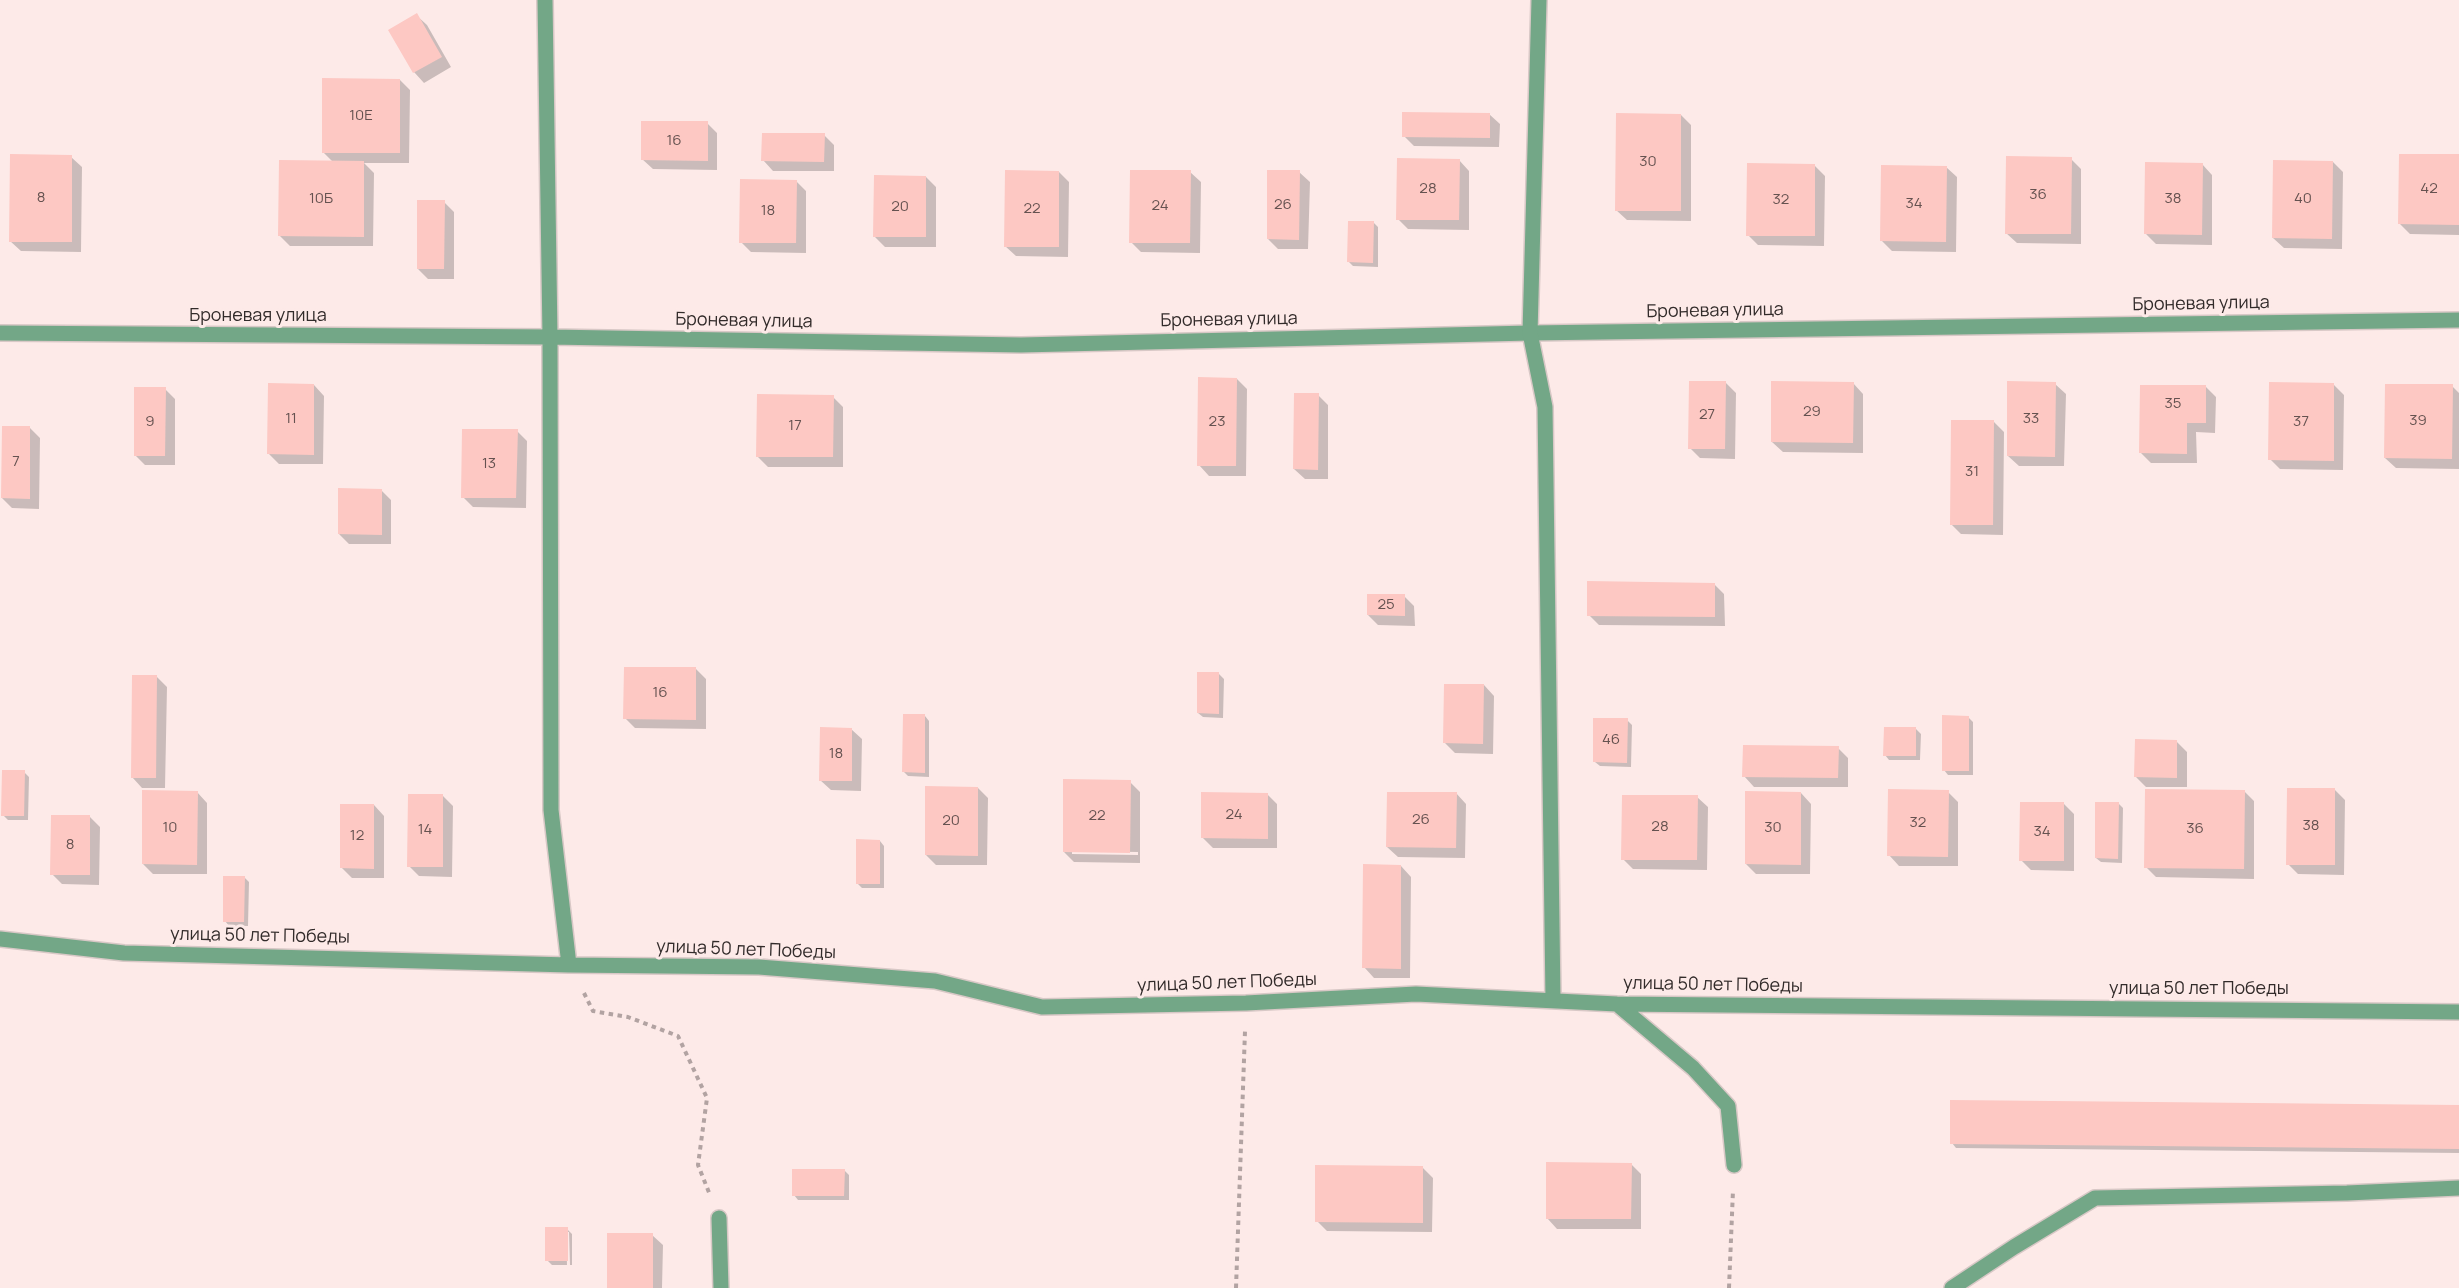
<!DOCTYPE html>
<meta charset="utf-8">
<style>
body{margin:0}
canvas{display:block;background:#fdeae8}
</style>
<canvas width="2459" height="1288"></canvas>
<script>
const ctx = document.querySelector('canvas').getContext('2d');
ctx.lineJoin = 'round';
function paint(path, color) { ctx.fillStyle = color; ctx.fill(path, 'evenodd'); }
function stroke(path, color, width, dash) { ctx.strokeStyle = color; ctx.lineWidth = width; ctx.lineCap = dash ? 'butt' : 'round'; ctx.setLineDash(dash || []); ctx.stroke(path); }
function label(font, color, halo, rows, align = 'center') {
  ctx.font = font + ' Manrope,sans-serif'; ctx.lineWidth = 6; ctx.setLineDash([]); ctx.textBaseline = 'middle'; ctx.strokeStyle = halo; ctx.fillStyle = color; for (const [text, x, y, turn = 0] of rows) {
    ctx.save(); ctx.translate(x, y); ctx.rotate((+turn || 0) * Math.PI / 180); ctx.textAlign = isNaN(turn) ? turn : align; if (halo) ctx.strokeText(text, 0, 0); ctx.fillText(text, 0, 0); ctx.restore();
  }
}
paint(new Path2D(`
 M416,15l11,10 24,42 -27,16 -10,-11 -24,-42z
 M400,80l10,10 -1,73h-45l10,10 -1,73h-83l-11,-11 54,-73 -10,-10z
 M1489,114l11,10 -1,23 -85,-1 -10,-10z
 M1681,115l10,10v96l-64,-1 -11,-10z
 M707,123l10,10v37l-64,-1 -11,-10z
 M824,135l10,10v26h-61l-10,-11z
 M2459,155v80l-49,-1 -10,-10z
 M71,157l11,10 -1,85 -60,-1 -11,-10z
 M2071,159l10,10v75l-64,-1 -11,-10z
 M1459,160l10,11v59l-61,-1 -10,-10z
 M2333,162l10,10 -1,77 -58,-1 -11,-10z
 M2202,164l10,11v70l-56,-1 -10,-10z
 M1815,166l10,10 -1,70 -66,-1 -10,-10z
 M1946,167l11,10 -1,75 -64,-1 -10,-10z
 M1059,172l10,10 -1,75 -52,-1 -11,-10z
 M1190,172l11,10 -1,71 -59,-1 -10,-10z
 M1299,172l11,10 -2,67h-30l-10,-10z
 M926,177l10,10v60h-51l-10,-10z
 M796,181l10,10v62l-55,-1 -10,-10z
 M444,202l10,10v67h-26l-10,-10z
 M1373,222l5,5v40l-25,-1 -5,-5z
 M1237,379l10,10 -1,87h-37l-10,-11z
 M1725,382l11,11 -1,66 -35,-1 -10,-10z
 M1853,383l10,11v59l-80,-1 -11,-10z
 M2055,384l11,10 -2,72h-45l-11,-10z
 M314,385l10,11 -1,68h-44l-10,-10z
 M2334,385l10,10 -1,75 -63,-1 -10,-10z
 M2452,386l7,7v76l-63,-1 -11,-10z
 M2206,387l10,10 -1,36 -19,-1 1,31h-46l-10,-10z
 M165,389l10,10v66h-30l-10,-10z
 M1318,395l10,10v74h-23l-11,-10z
 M833,397l10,10v60h-75l-11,-11z
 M1994,422l10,10 -1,103 -42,-1 -10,-10z
 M30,428l10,10 -1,71 -27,-1 -10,-10z
 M517,431l10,10 -1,67 -53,-1 -10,-10z
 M381,490l10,10v44h-42l-10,-10z
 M1714,584l10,10 1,32 -126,-1 -10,-10z
 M1404,596l10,10 1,20 -37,-1 -10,-10z
 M696,669l10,10v50l-71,-1 -10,-10z
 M1219,674l5,5 -1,39 -20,-1 -5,-4z
 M156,676l11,11 -2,101h-23l-10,-11z
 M1484,685l10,11 -1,58 -38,-1 -10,-10z
 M925,716l4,5v56l-21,-1 -4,-4z
 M1968,717l5,5v53h-25l-4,-5z
 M1627,720l5,5 -1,42 -31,-1 -5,-4z
 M851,729l11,10 -1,52 -30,-1 -11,-10z
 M1916,729l5,5 -1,26h-31l-4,-5z
 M2176,741l11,11v35h-41l-10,-10z
 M1838,748l10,10v29h-94l-10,-11z
 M24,772l5,5 -1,43h-20l-5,-5z
 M1130,782l10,10v71l-66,-1 -10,-10zM1072,851l66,1v3l-66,-1z
 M978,788l10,10 -1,67h-51l-10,-10z
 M2335,790l10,10 -1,75 -46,-1 -10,-10z
 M2244,791l10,10v78l-98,-2 -10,-10z
 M197,792l10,11v71h-54l-10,-10z
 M1948,792l10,10v64h-59l-10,-11z
 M1456,793l10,11 -1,54 -67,-1 -11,-10z
 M1801,793l10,11 -1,70h-54l-10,-10z
 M1267,794l10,10v44h-64l-11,-11z
 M443,796l10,10 -1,71 -33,-1 -10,-10z
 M1697,797l11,10 -1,63 -74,-1 -10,-10z
 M2064,804l10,10v57l-43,-1 -10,-10z
 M2119,804l4,4 -1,55 -21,-1 -5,-4z
 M374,805l10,11v62h-32l-11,-11z
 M90,817l10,10 -1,58 -37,-1 -10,-10z
 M880,841l4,5v42h-22l-5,-5z
 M1401,866l10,11 -1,101h-36l-10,-11z
 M244,877l5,5 -1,44h-19l-4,-5z
 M2459,1106v47l-503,-5 -4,-5z
 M1631,1164l10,10v55h-84l-10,-11z
 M1422,1167l11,11 -1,54 -105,-1 -10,-10z
 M844,1170l5,5v25h-51l-4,-5z
 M567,1229l5,5v31h-2l-1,-33h-3l1,33h-15l-5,-5z
 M652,1235l11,10 -1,43h-54z`), '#0003');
paint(new Path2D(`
 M417,13l25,44 -29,16 -25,-43z
 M322,78l78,1v74h-78z
 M1402,112l88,1v25l-88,-1z
 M1616,113l65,1v97h-66z
 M641,121h67v40l-67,-1z
 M762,133h63l-1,29 -63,-1z
 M10,154l62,1v87h-63z
 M2399,154h60v71l-61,-1z
 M2006,156l66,1 -1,77h-66z
 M1397,158l63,1 -1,61h-63z
 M279,160l85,1v76l-86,-1z
 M2273,160l60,1 -1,78 -60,-1z
 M2145,162l58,1 -1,72 -58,-1z
 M1747,163l68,1v72h-69z
 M1881,165l66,1 -1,76 -66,-1z
 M1005,170l54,1v76h-55z
 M1130,170h61l-1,73h-61z
 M1267,170h33l-1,70 -32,-1z
 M874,175l52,1v61h-53z
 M740,179l57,1 -1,63h-57z
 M417,200h28l-1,69h-27z
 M1348,221h26l-1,42 -26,-1z
 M1198,377l39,1 -1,88h-39z
 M1689,381h37l-1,68h-37z
 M1771,381l83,1 -1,61 -82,-1z
 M2007,381l49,1 -1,75 -48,-1z
 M2269,382l65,1v78l-66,-1z
 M268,383l46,1v71l-47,-1z
 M2385,384h68l-1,75 -68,-1z
 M2140,385h66v38h-19v31l-48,-1z
 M134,387h32l-1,69h-31z
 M1294,393h25l-1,77 -25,-1z
 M757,394l77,1 -1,62h-77z
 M1951,420h43l-1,105h-43z
 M2,426h28v73l-29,-1z
 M462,429h56l-2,69h-55z
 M338,488l44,1v46l-44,-1z
 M1587,581l128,2v34l-128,-1z
 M1367,594h38v22l-38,-1z
 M624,667h72v53l-73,-1z
 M1197,672h22v42l-22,-1z
 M132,675h25l-1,103h-25z
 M1444,684h40l-1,60 -40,-1z
 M903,714h22v59l-23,-1z
 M1942,715l27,1v55h-27z
 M1593,718h35l-1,45 -34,-1z
 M820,727l32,1v53h-33z
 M1884,727h32v29h-33z
 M2135,739l42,1v38l-43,-1z
 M1743,745l96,1 -1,32 -96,-1z
 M2,770h23l-1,46h-23z
 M1063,779l68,1 -1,73 -67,-1z
 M925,786l53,1v69l-53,-1z
 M2287,788h48v77h-49z
 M1888,789l61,1 -1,67 -61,-1z
 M2145,789l100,1 -1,79 -100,-1z
 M142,790l56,1 -1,74 -55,-1z
 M1745,791l56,1v73l-56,-1z
 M1201,792l67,1v46l-67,-1z
 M1387,792h70l-1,56 -70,-1z
 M408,794h35v73h-36z
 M1622,795h76l-1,65h-76z
 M2020,802h44v59h-45z
 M2095,802h24l-1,57 -23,-1z
 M340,804h34v65l-34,-1z
 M51,815h39v60h-40z
 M856,839l24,1v44h-24z
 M1363,864l38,1v104l-39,-1z
 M223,876h22l-1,46h-21z
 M1950,1100l509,5v44l-509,-5z
 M1546,1162l86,1 -1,56h-85z
 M1315,1165l108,1v57l-108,-1z
 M792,1169h53l-1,27h-52z
 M545,1227h23v34h-23z
 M607,1233h46v55h-46z`), '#fdc8c3');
const service = new Path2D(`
 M1952,1288l62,-41 81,-49 252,-5 112,-5`);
const minor = new Path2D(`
 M545,0l5,337 1,473 18,155
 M0,333l550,4 471,8 509,-12 929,-13
 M0,939l124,14 445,12 190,2 176,14 107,26 204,-4 170,-9 201,10 842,8
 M1617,1004l76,64 35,38 6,59
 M719,1218l2,70`);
const tertiary = new Path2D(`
 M1539,0l-9,333 15,74 8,593`);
stroke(service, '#d8c8c6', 18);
stroke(minor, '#d8c8c6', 18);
stroke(tertiary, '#d8c8c6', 18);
stroke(new Path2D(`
 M584,993l9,18 35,6 50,19 29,62 -9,67 12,30
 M1236,1288l9,-257
 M1729,1288l4,-98`), '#b2a3a2', 4, [4.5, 4.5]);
stroke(service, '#73a787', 15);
stroke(minor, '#73a787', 15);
stroke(tertiary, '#73a787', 15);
label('15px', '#655250', null, [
 ["10Е",361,116],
 ["16",674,141],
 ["30",1648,162],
 ["28",1428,189],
 ["42",2429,189],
 ["36",2038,195],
 ["8",41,198],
 ["10Б",321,199],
 ["38",2173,199],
 ["40",2303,199],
 ["32",1781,200],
 ["34",1914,204],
 ["26",1283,205],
 ["24",1160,206],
 ["20",900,207],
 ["22",1032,209],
 ["18",768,211],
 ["35",2173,404],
 ["29",1812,412],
 ["27",1707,415],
 ["11",291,419],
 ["33",2031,419],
 ["39",2418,421],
 ["9",150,422],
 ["23",1217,422],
 ["37",2301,422],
 ["17",795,426],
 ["7",16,462],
 ["13",489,464],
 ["31",1972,472],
 ["25",1386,605],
 ["16",660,693],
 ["46",1611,740],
 ["18",836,754],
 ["24",1234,815],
 ["22",1097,816],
 ["26",1421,820],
 ["20",951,821],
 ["32",1918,823],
 ["38",2311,826],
 ["28",1660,827],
 ["10",170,828],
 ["30",1773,828],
 ["36",2195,829],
 ["14",425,830],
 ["34",2042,832],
 ["12",357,836],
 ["8",70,845]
]);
label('18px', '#322b2a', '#fdeae8', [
 ["Броневая улица",2201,304,-1],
 ["Броневая улица",1715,311,-1],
 ["Броневая улица",258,316],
 ["Броневая улица",1229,320,-1],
 ["Броневая улица",744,321,1],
 ["улица 50 лет Победы",260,936,1],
 ["улица 50 лет Победы",746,950,2],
 ["улица 50 лет Победы",1227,983,-2],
 ["улица 50 лет Победы",1713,985,1],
 ["улица 50 лет Победы",2199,989]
]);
</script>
